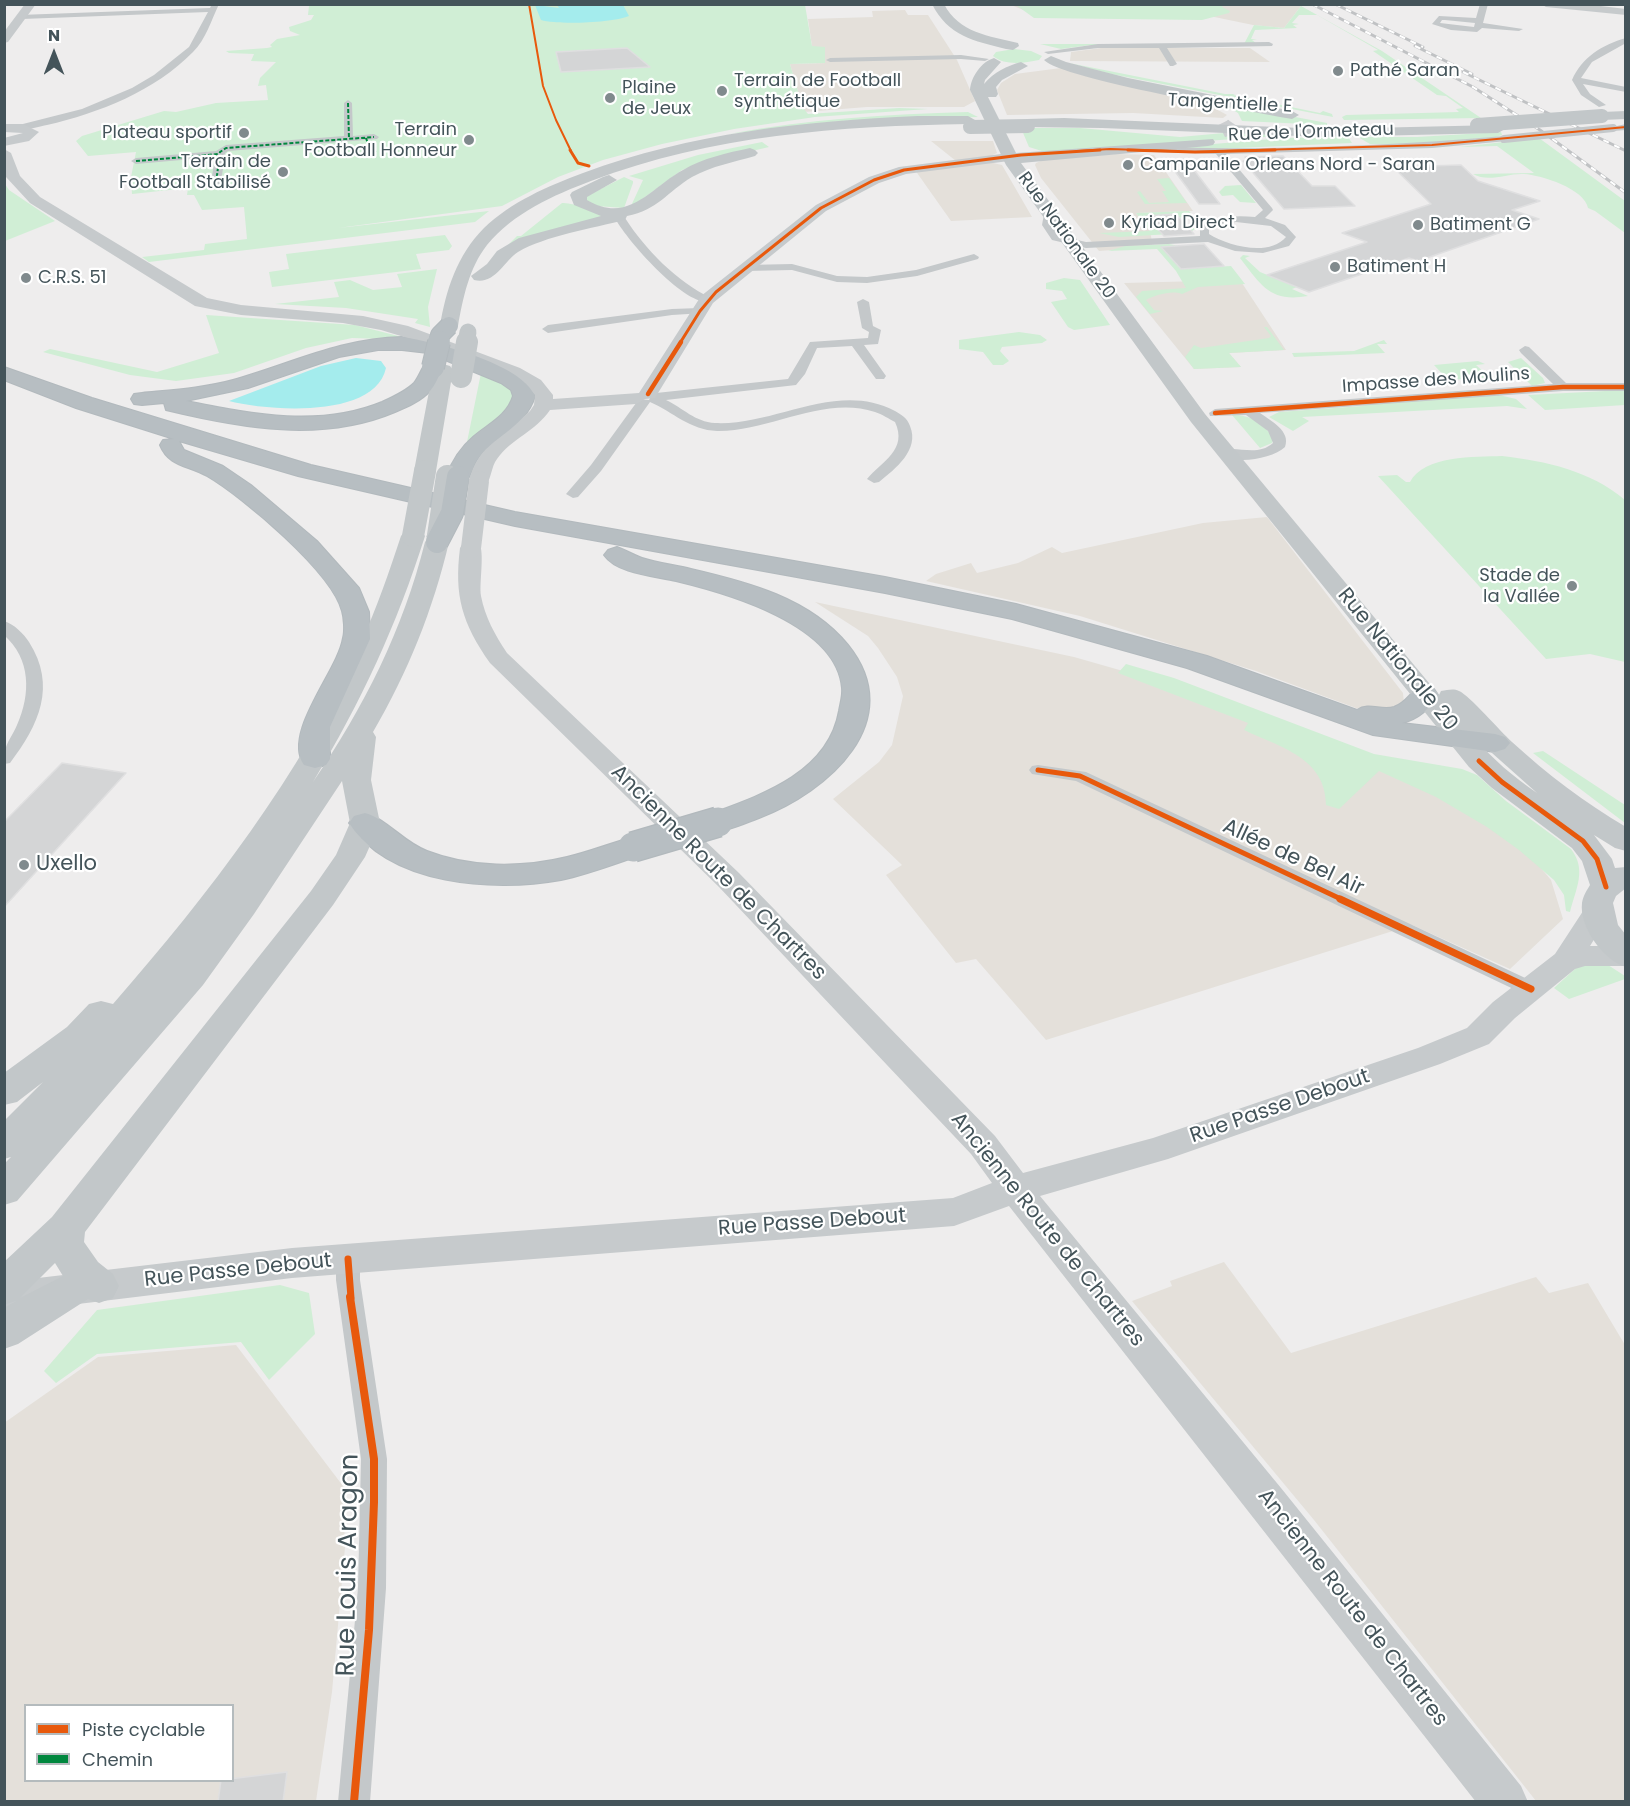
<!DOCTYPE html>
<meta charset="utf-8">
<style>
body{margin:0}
#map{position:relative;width:1630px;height:1806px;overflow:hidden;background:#eeeded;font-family:Poppins,sans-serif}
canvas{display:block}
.frame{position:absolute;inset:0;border:6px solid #44545a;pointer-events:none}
.legend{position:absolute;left:24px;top:1704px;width:210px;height:78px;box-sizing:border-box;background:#fff;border:2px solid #b4bbbd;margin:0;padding:8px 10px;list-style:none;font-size:18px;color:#44545a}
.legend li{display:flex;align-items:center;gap:12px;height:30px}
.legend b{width:30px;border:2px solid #b4bbbd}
.north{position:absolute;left:24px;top:24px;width:60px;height:60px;-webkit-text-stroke:4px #fff;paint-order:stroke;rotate:0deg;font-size:16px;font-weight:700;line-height:24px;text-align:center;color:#44545a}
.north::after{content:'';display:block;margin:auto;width:21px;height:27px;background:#44545a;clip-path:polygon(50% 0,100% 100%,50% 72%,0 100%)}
</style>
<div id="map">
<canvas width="1630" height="1806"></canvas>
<div class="frame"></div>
<ul class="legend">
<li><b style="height:8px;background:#e8590c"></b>Piste cyclable</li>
<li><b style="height:8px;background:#00873e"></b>Chemin</li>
</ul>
<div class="north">N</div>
</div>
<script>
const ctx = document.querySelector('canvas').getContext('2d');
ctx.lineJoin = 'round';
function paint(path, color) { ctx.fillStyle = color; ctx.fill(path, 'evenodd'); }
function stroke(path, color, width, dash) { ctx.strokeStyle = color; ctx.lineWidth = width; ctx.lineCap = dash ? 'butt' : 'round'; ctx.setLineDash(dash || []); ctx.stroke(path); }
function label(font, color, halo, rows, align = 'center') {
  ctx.font = font + ' Poppins,sans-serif'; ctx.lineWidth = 4.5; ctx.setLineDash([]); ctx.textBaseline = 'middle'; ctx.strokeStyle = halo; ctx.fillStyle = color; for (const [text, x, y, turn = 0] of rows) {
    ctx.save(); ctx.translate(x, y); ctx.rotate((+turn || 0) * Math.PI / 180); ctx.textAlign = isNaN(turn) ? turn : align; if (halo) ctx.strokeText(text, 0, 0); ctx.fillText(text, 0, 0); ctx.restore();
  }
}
paint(new Path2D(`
 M1298,4l3,2 -17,22 -31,-3 -58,-12h-164l-20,-8z
 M905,10l3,5h20l29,45 18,41 -11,6h-97l-63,5 -14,-48 35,-1v-10l-13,-7 -4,-27 65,-2 -1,-6z
 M1101,48h149l20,14 -200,-1 1,-9z
 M1061,68l132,32 18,6 16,9 -4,3 -90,-5 -126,2 -10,-25 4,-7 14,-9z
 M931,141h62l4,12 -8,4 -33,4z
 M1115,154l39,1 39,56 -57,2 14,18 3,16 -54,4 -58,-73 -6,-13 1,-2 7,-3z
 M989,162l13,3 30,52 -81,4 -36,-51z
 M1240,280l46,70 -57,3 12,14 -47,2 -70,-86z
 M1267,517l136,176 1,10 -24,9 -24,-4 -100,-37 -176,-55 -154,-35 10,-7 35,-11 6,10 41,-10 34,-16 10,6 141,-30z
 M815,602l259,55 70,20 190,72 103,47 65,39 34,27 15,18 12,39 -53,50 -98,-44 -366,115 -70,-81 -20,4 -70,-88 16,-10 -69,-66 46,-37 13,-17 11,-49 -6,-19 -19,-29 -10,-12z
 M1224,1262l67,91 245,-76 13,16 39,-10 37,62v456h-89l-222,-281 -182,-219 40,-15 -2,-5z
 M236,1345l107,141 2,61 -13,145 -16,109h-311l-1,-378 94,-66zM26,1706h206v74h-206z`), '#e4e0da');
paint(new Path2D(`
 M306,4l499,1 7,41 13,1v16l-35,1 13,44 5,6 91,-6 29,1 -113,8 -81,12 -72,15 -59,16 -45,17 -56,29 -164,22 151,-17 -14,11 -326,40 -7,-5 62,-7 1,-6 42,-5 -3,-32 -42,3 -8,-15h-7l1,-7 -56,6 -1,-17 5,-25 -48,4 -12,-15 6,-5 82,-25 12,1 40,-9 52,-3 -2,-15 -8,1 2,-8 16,-16 -25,-1 3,-7 -25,-1 -3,-2 41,-3 5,-1 -2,-2 7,-6 23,-4 -10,-4 -1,-4 22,-7 3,-5h-6l1,-9z
 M1244,5h-20l-2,2 8,4 -1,2 -27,7 -168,-2 -18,-13z
 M1301,6l81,45 99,67 -137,2 -2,-3 4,-2 113,-3 -3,-3 7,-1 -17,-12 -9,-1 -64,-44 5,-1 -61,-35h-18l-7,8 7,1 -6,1 4,3 -42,2 -4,9h6l-5,1 5,4 -12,1h-154l-30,4 -21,-5h204l10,-19 30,3z
 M1014,49l17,2 11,5 -3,4c-15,3 -34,6 -46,-4l3,-4z
 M1069,63l156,31h10l-2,1 87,18 3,-2 9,3 1,3 -222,-43z
 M1221,103l106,20v2l-85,-4 -4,-8z
 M968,112l10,5 -137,4 -112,13c80,-15 158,-20 239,-22z
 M1021,128h59l100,9 44,-4 69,2 -248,17 -16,-5z
 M1501,132l1,3 -6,2 -85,7h-41l-12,-7h59z
 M1348,137l4,6 -138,6 -48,-1 118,-10z
 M1539,138l86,63v32l-30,-22 -7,-3c-3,-19 -47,-33 -64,-34 -17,-1 -35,9 -51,0l61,-1 -37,-27 -38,1z
 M762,142l7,5 -64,15 -23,8 -52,38 13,-28 -14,-4 69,-21z
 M624,177l9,4v2l-9,25 -28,-2 -13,-8z
 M1169,178l18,25 -42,1 -8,-12 3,-1 9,12 20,-1 -7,-11h4l-9,-12z
 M5,184l4,6 46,31 -50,20z
 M1241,185l15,18 -16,-1 -7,-7 -11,1 -3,-4 6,-6z
 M562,203c11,-1 33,9 47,11l-101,31 9,-9h4z
 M1189,211l5,6 -27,1 10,10 21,-1 -9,6 -70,4 -20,-4 51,-2 -14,-18z
 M445,235l7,11 -3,4 -33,4 5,15 -149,18 -3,-15 20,-3 -3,-15z
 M1169,244l10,2 -17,1 19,22 50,-3 14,18 -47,3 -16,7c-10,-4 -27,1 -36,6l8,10 9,1 -13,3 -14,-17 6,-6 44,-3 -10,-17 -19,-22 -49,2 17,-5z
 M1243,255l7,1 -5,2 15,14 37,15 -5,2 16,7c-36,6 -45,-8 -65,-34l-3,-4z
 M437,269l-9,38 2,20 -15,-4 3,-4 -72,-11 -71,-4 64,-7 -5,-15 16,-2 23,10 29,-3 -5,-13z
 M1064,278l16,2 30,45 -36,5 -6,-3 -17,-25 16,-3 -5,-8 -16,-2v-6z
 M206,315l149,10 59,15 -62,-2 -46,10 -72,25 -58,8 -46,-6 -87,-23 7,-3 107,23 62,-19z
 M1264,327h3l17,23 -55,3 12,14 -47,2 -9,-12 9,-12 7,3 68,-10 2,-2z
 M1019,332l21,3 7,5 -5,3 -40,4 -2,4 9,10 -6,4h-10l-10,-13 -24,-3v-9z
 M1384,340l3,4h-10l8,9 -91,4 -2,-4 62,-2z
 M1521,358l22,20 2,5 -13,3 -24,-24z
 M1478,361l7,3 -9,1 12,11 8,1 -48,3 -14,-15z
 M481,373l25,11 11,11 -11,20 -39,27z
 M1625,390v15l-80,5 -17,-15z
 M1499,395l17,4 11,10 -20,-3 -205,11 7,4 -16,10 -24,-14 10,-5 83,-6 12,-4z
 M1232,415c20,0 30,8 42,23l-2,5 -12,5z
 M1502,456c44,5 89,15 123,44v162l-35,-8 -44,5 -168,-183 19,-1 9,7h4c14,-27 65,-25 92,-26z
 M1126,664l48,14 200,76 88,15 15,6 29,26 65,48c16,21 5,39 -1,63l-4,-1 -2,-16 -10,-15 -35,-30 -32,-23 -51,-30 -57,-26 -40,38 -13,-4c0,-47 -46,-58 -82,-75l4,-7 -130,-50z
 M1543,751l82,54v18l-92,-70z
 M1584,964l24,1 17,11v3l-56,20 -15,-11 22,-20z
 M280,1285l29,8 6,41 -46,46 -28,-38 -144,12 -41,29 -12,-12 53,-61z`), '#d0eed5');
paint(new Path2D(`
 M535,5l24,3 -2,-3h66l6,11c-17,7 -71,9 -88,4z
 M356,358l25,3 5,7c-11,51 -118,43 -157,33l92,-35z`), '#a4eced');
const building = new Path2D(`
 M627,48l23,19 -89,5 -5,-20z
 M1283,156l29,30h23l20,20 -71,3 -41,-48 5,-1 -3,-3z
 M1461,165l17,16 62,20 -28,9 27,9 -121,42 -9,-3 -100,34 -42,-17 100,-33 -25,-9 89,-29 -38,-37z
 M1174,170h20l26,34h-21z
 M1176,214l18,20 -30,2 -18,-20z
 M1204,244l20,22 -43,3 -20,-22z
 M62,763l64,10 -122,134v-85z
 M287,1772l-4,30h-65l3,-22z`);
paint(building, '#d4d5d6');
stroke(building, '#dfdfe0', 1.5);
stroke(new Path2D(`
 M1222,131l10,-5 4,-6`), '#ccced0', 14, [14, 7]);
const highway = new Path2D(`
 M402,337c33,5 119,26 133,59 -8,29 -39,39 -56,61 -6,7 -7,17 -13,25l-8,2 -8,-2 -4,-5c6,-16 14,-29 27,-40 15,-13 34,-21 40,-41l-2,-6 -10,-7 -73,-30 -26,-3h-24l-39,7 -91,31 -62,13c66,13 133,27 196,1 11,-5 24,-11 32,-19 5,-6 7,-14 12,-20l7,-2 7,2 3,4c-4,8 -7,17 -13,24 -9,10 -23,16 -35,21 -73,31 -154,16 -229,-2l-2,-7 -22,2 -8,-1 -3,-5 3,-5 8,-1c30,-3 62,-5 91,-13 57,-16 108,-42 169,-43z
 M4,367l88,31 219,67 204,47 370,65 131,27 191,52 150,54c12,-8 24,1 37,-3 19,-7 15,-24 40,-18l4,6c-9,14 -19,24 -36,28l93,11 10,3 5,6 -5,6 -10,3 -122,-17 -186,-67 -175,-49 -127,-26 -370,-67 -217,-50 -119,-35 5,9 39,16 28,19 66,56 42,47 10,24 1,27 -40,88v32l-4,6 -11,3 -11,-3c-22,-33 34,-94 39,-127 2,-7 1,-20 -1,-27 -10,-39 -99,-114 -135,-135 -19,-11 -38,-9 -47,-31l3,-5 11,-1 -98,-31 -72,-28z
 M617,547c9,3 16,8 25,11 16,5 33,7 49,11 56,13 119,29 157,76 61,76 -20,147 -89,173 -17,6 -34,16 -52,11l-5,-7 5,-7c52,-19 121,-41 132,-104 1,-7 4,-15 3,-23 -5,-64 -116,-95 -166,-107 -21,-5 -59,-7 -72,-26l4,-5z
 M365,813c22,6 38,29 62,38 43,17 95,17 140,6 22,-5 44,-14 66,-20l11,3 5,7 -5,7c-27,9 -55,20 -83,26 -67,12 -171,6 -212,-57l5,-7z`);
stroke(highway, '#b2b9bd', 2);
paint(new Path2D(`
 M212,4h7c-8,17 -13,35 -26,48 -38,39 -94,61 -146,73 -10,2 -27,8 -36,2l71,-18 50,-21 22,-13 35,-28 19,-35 -186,7h-3v-4l191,-7z
 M1480,4h8l-5,19 40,6 -4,2 -37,-3 -5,4 -26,-2 -19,-6 7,-8 37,2zM1442,20h3l30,3 -1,4 -34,-4z
 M1626,38v5l-34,19 -11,16 45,9v5l-43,-8 7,10 16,11 -7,2 -18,-12 -9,-15c10,-23 30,-35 54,-42z
 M1269,42l4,2 -1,2 -105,2 10,16 -4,2h-3l-11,-18h-61l-50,6 -4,-2 54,-8z
 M961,55l28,4 -4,2 -24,-2 -131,3 -4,-2 4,-2z
 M348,100l4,3 1,33 21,-2 5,3 -2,2 -149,12 -3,2 -4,30 -5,3 -5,-3 4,-26 -79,7 -5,-3 5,-3 80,-7 10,-6 118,-9v-33z
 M1626,124v6l-13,1 -5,-3z
 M1504,136l5,3 -2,2 -75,7 -206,6 46,54 1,2 -8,8 20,7 11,12 -7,9 -26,7 -28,-2 -27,-9 -122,6 -34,-8 -10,-15 2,-11 5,-3 5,3 -2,11 8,11 26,6 114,-6v-9c18,-11 35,-12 55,-10l8,-7 -47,-56 -96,-3 -2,-2 5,-3c127,5 255,1 381,-10zM1236,222l35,4 15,11c-17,20 -58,9 -77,-3v-4l11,-6z
 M621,217l4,1c20,31 52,64 86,80v4c-26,5 -83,-61 -95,-82z
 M974,254l5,3 -1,2 -61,17 -50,7 -30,-1 -45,-12 -46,1 -5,-3 5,-3 46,-1 45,12 30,1 49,-7z
 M863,299l6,3 4,24 8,4 -3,14 -14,1 22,31 -2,3h-8l-24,-33 -35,2 -12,26 -9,11 -130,15c17,8 29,22 49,23 60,3 122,-43 180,-12 7,4 12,7 15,15 10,24 -15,43 -31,56l-5,1 -7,-4c15,-18 41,-29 28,-57 -6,-3 -13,-8 -20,-10 -52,-17 -106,20 -158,19 -27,-1 -44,-19 -67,-29l-49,69 -23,26 -5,1 -7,-4 25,-29 48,-66 10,1 3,-6 4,-1 132,-14 22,-37 58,-4 1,-6 -7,-4 -5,-26z
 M700,308l4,1v4l-32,2 -124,18 -6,-4 6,-4 124,-16z
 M1525,346l4,1 37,36h60v8h-63l-303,22c11,8 31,18 25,34 -13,12 -52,19 -66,6 13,-11 36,6 54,-10l-5,-12 -22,-16 -36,1 -1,-3 6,-4 338,-25 -32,-31 -2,-3z
 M4,621c10,3 20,13 25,21 28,44 10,83 -19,121l-6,1c0,-21 5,-21 13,-39 14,-31 14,-66 -13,-90z
 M1038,765l48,7 452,212 3,5 -3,5 -7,2 -7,-2 -448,-213 -44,-7 -3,-4 3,-4z
 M348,1249l9,3 3,7v21l27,179 -1,129 -16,214h-32l20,-214 3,-129 -25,-179v-21l3,-7z`), '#c4c8ca');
paint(new Path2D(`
 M25,4h11l-28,38 -4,1v-11z
 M1541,4h43l42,5v6l-80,-8z
 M4,124h19l16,8 -10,9 -25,5v-8l19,-5 -19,-1z
 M4,149l7,4 9,23 20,21 167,101 34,7 122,11 45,10 112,42 21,12 12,15v4l86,-6 62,-97 115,-91 53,-28 30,-10 110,-14 7,4 -7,4 -103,13 -27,9 -53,28 -113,92 -58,95 -10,1 -9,5 -86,6c-14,21 -39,29 -53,49 -6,8 -5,18 -11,26h-14l-3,-4c8,-35 36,-48 61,-70l4,-6 1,-10 -7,-7 -20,-12 -74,-30 -53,-16 -38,-7 -102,-8 -46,-9 -165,-103 -24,-26z
 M471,542l8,1c6,9 0,40 2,53 4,21 14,39 26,57l232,220 256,263 28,37 130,-35 265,-90 49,-20 26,-26 62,-48 32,-49 10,-3 10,3 4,7 -21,34h36v20h-41l-10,3 -60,49 -26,26 -49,20 -272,95 -128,37 241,292 240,298 7,16h-52l-467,-596 -55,20 -662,52 -288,35v-31l288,-34 661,-50 39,-15 -21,-29 -252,-267 -229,-224c-28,-40 -36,-67 -30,-115l3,-5z`), '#c6cacc');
paint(new Path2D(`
 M932,4h12c15,29 45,32 74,39l1,3 -6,4 -7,-1c-32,-8 -58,-13 -74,-45z
 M1051,56l15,6 62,16 164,33 7,4 -7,4c-38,-7 -230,-40 -248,-59z
 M994,58l7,4 -16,18 -1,4c10,-12 23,-18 37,-22l7,4 -26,14 -6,7 2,7 -2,3h-8l28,56 197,-14 2,3 -2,3 -5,1 -187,17 184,251 234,281 2,-4c7,-1 12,-3 18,0 10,4 42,41 53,51 35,32 73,61 114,85v24l-11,-3 -21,-13 18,24 3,9 11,-1v21l-10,8 -3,7 5,22 8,10v32c-22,-6 -47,-40 -44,-64 1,-7 5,-13 8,-18l-8,-24 -10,-13 -80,-60 -23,-21 -278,-345 -185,-257 -36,-75c1,-13 11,-28 24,-32zM1474,737l63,56c-23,-16 -44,-33 -63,-56z
 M1626,111v8l-24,1 -7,-4 7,-4z
 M918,116h50l7,4 -7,4c-129,2 -256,11 -377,57 -37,14 -78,32 -104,64 -18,23 -24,53 -29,81l-2,4h-14l-2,-4c6,-36 17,-71 44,-98 27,-26 64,-42 99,-55 108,-40 220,-52 335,-57z
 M1064,118l260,11 174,-4 7,4 -7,4 -174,4 -222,-9 -75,-1 -7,-4 7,-4z
 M750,148l5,2 3,3 -3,3c-21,6 -43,10 -63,21 -25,15 -34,33 -65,39l-2,4c-32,8 -80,16 -107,32 -15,10 -23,33 -44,28l-3,-4 16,-12 10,-13 22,-13 82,-22 -27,-11 -4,-10 2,-3 31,-15 6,-2 8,5 -30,17v3c42,25 64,-13 96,-30 20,-12 44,-17 67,-22z
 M443,364l7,2 3,4 -17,101 -3,5 -8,2 -8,-2 -3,-5 19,-101 3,-4z
 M413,529l8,2 4,5c-28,89 -64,166 -112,246 51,-75 90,-152 112,-240l4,-5 8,-2 8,2 4,5c-16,68 -41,130 -76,190l3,5 -5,43 9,43 -15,34 -32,48 -248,327 -1,10 14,20 15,12 6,12 -6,12 -14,5 -11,-4 -70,45 -14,5v-41l12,-7 -12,4v-43l48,-45 259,-326 25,-36 14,-32 -8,-42 -88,133 -51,71 -186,216 -13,4v-41l7,-7 -7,2v-38l39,-39 -26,20 -13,3v-32l63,-46 22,-23 12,-3 12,3c96,-110 187,-228 248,-362 16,-34 28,-70 40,-106l4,-5zM55,1263l8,13 -43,22z`), '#c2c7c9');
paint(highway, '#b7bec2');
const rail = new Path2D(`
 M1312,4l161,83 67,43 86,63
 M1335,4l88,43
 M1415,46l57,28
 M1463,72l163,79`);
stroke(rail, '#c0c2c4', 3);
stroke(rail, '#fff', 2, [6]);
const highwayBridgeFar2 = new Path2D(`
 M438,343l2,-8 9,-9`);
const highwayBridgeFar1 = new Path2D(`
 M433,367l6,-25
 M437,542l15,-29 6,-36`);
const highwayBridge = new Path2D(`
 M633,847l85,-25`);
stroke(highwayBridgeFar2, '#b2b9bd', 20, []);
stroke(highwayBridgeFar1, '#b2b9bd', 24, []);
stroke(highwayBridge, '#b2b9bd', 32, []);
stroke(new Path2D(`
 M1504,139l109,-11`), '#c4c8ca', 8);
stroke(new Path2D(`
 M471,548l8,-67`), '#c6cacc', 20);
stroke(new Path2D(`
 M1477,125l125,-9
 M970,127l58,-1`), '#c2c7c9', 14);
stroke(new Path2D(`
 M466,343l2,-11`), '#c2c7c9', 17);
stroke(new Path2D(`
 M461,377l6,-35
 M413,536l12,-65
 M437,542l10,-66`), '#c2c7c9', 22);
stroke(highwayBridgeFar2, '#b7bec2', 18);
stroke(highwayBridgeFar1, '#b7bec2', 22);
stroke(highwayBridge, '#b7bec2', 29);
stroke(new Path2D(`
 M348,103l1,36
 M366,138l4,12 6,2
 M136,161l83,-7
 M216,183l4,-31 6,-4 148,-11`), '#00873e', 2, [4, 2]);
stroke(new Path2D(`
 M529,4l14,82 13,34 15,31
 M1078,151l32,-2 61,2
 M1224,151l208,-6 194,-18`), '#e8590c', 2);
stroke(new Path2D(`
 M570,150l8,13 11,3
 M1128,150l67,2 80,-2
 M680,343l20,-32 16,-19 105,-84 53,-28 30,-10 117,-15 79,-5`), '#e8590c', 3);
stroke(new Path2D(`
 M648,394l33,-52
 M1215,413l348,-26h63`), '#e8590c', 4.5);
stroke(new Path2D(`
 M1479,761l23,21 81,59 14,18 9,28
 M1038,770l42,6 263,124`), '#e8590c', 5);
stroke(new Path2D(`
 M1340,899l191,90
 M348,1259l3,39`), '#e8590c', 7);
stroke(new Path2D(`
 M350,1297l24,162v43l-5,128 -15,172`), '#e8590c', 8);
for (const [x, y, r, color] of [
 [1338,71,6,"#808a8d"],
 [722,91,6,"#808a8d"],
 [610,98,6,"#808a8d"],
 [244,133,6,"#808a8d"],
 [469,140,6,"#808a8d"],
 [1128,165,6,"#808a8d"],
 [283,172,6,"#808a8d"],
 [1109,223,6,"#808a8d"],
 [1418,225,6,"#808a8d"],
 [1335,267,6,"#808a8d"],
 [26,278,6,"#808a8d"],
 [1572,586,6,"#808a8d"],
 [24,865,6,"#808a8d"]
]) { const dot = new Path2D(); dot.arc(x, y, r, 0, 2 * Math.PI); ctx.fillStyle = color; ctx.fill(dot); stroke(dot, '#fff', 2); }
label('18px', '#44545a', '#fff', [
 ["Pathé Saran",1350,71],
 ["Terrain de Football",734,81],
 ["synthétique",734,102],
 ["Plaine",622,88],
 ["de Jeux",622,109],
 ["Terrain",457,130,"right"],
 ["Football Honneur",457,151,"right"],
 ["Plateau sportif",232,133,"right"],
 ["Terrain de",271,162,"right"],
 ["Football Stabilisé",271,183,"right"],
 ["Campanile Orleans Nord - Saran",1140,165],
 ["Kyriad Direct",1121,223],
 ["Batiment G",1430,225],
 ["Batiment H",1347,267],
 ["C.R.S. 51",38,278],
 ["Stade de",1560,576,"right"],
 ["la Vallée",1560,597,"right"]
], 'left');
label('18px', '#44545a', '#fff', [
 ["Tangentielle E",1230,104,3],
 ["Rue de l'Ormeteau",1311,133,-2],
 ["Rue Nationale 20",1066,236,54],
 ["Impasse des Moulins",1436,381,-4]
]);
label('21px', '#44545a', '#fff', [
 ["Rue Nationale 20",1397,660,51],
 ["Allée de Bel Air",1293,858,25],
 ["Ancienne Route de Chartres",718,873,45],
 ["Rue Passe Debout",1280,1107,-19],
 ["Rue Passe Debout",812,1223,-4],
 ["Ancienne Route de Chartres",1047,1230,51],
 ["Rue Passe Debout",238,1271,-6],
 ["Ancienne Route de Chartres",1352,1608,52]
]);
label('21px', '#44545a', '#fff', [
 ["Uxello",36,865]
], 'left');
label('26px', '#44545a', '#fff', [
 ["Rue Louis Aragon",349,1565,-89]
]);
</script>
